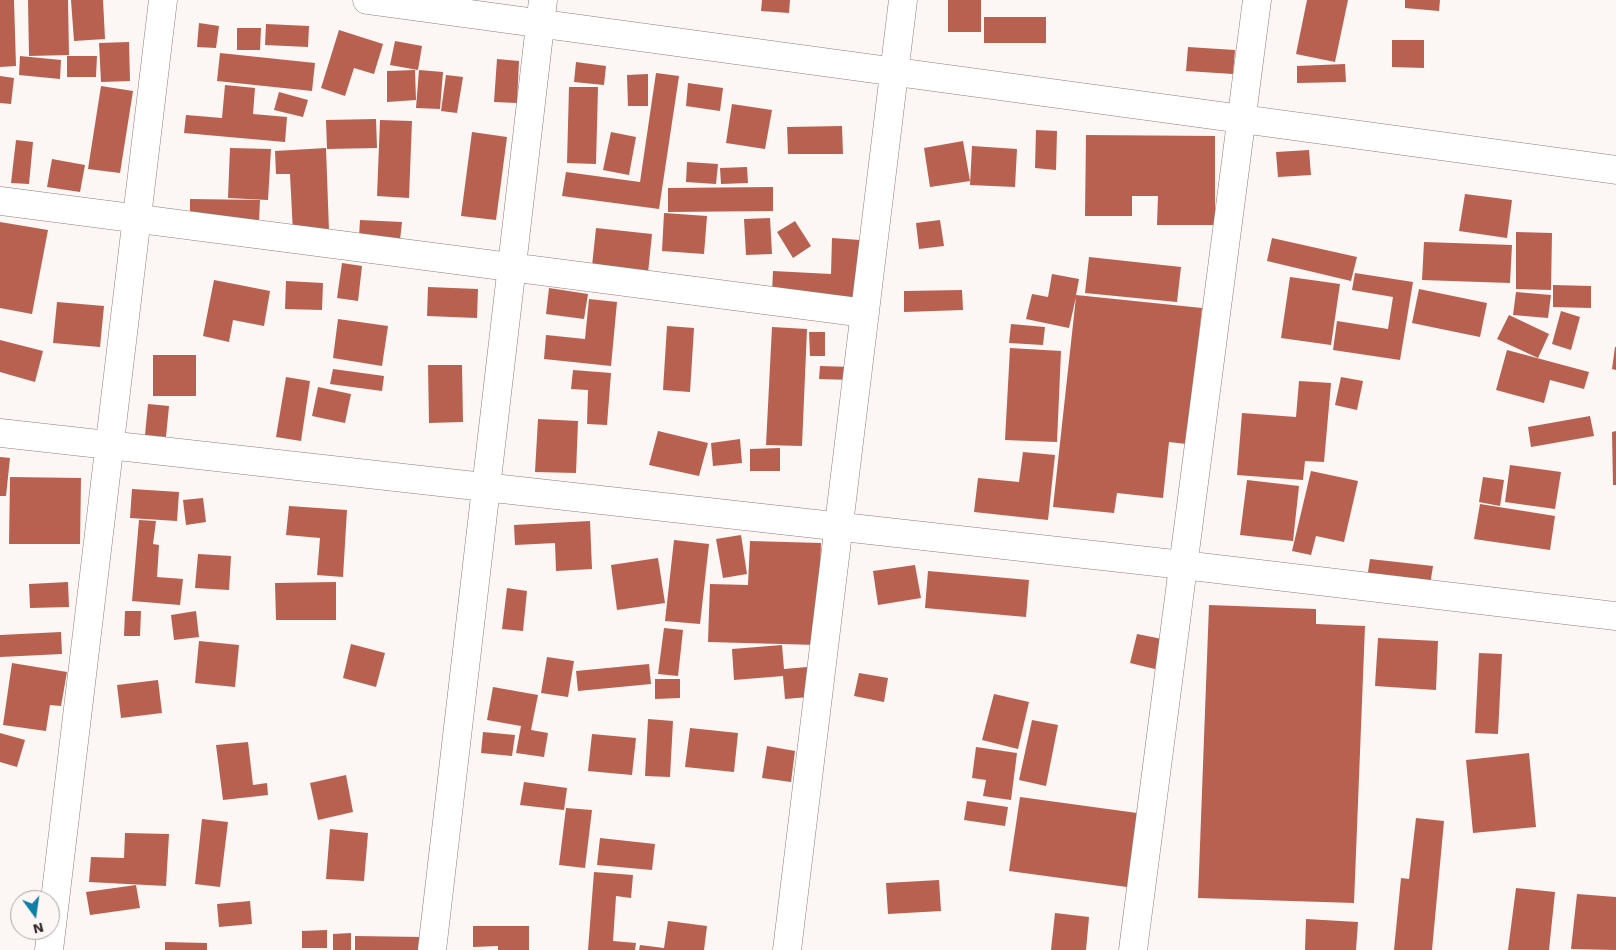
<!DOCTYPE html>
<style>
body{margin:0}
#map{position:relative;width:1616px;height:950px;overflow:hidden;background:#fcf6f5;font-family:"Work Sans",sans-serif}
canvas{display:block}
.north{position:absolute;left:10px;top:890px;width:50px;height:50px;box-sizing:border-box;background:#fcf6f5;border:1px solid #aca4a3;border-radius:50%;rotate:166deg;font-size:14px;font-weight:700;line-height:20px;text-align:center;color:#342a28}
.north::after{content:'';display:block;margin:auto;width:18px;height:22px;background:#0e80a7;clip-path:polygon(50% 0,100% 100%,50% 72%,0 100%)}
</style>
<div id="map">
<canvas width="1616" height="950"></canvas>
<div class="north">N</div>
</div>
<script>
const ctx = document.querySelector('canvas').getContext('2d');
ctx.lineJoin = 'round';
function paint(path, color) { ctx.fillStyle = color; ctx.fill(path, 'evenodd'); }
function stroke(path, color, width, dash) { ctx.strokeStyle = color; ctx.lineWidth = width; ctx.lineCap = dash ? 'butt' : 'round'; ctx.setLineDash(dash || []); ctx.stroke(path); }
paint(new Path2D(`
 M0,0h14l2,66 -16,1z
 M28,0h40l1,55 -40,1z
 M71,0h32l2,39 -31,2z
 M762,0h28l-1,13 -28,-2z
 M948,0h33v32h-33z
 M1307,0h41l-13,62 -39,-8z
 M1405,0h35l-1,11 -34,-3z
 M984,17h62v26h-62z
 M199,23l20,3 -3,22 -19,-1z
 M266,24l43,2 -1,21 -43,-2z
 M237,28h24l-1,22h-23z
 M339,30l44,14 -9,30 -20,-6 -9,28 -24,-8z
 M1392,40h32v28l-32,-1z
 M395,41l27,5 -4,24 -28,-5z
 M129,42l1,39 -29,1 -2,-39z
 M1188,47l47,3 -2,24 -47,-3z
 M220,53l95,10 -3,28 -95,-10z
 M20,56l41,4 -1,19 -41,-4z
 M67,56h30l-1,21h-29z
 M497,59l22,2 -2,42 -23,-1z
 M576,62l30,4 -2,19 -30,-3z
 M1345,64l1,18 -49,1v-17z
 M415,70l1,30 -29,2v-31z
 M419,70l24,2 -3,37 -24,-1z
 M656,73l23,3 -20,133 -97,-13 4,-24 74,10z
 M648,74v32h-20l-1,-31z
 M446,75l17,2 -6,36 -16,-2z
 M0,76l14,2 -3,26 -11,-1z
 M688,83l35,5 -3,23 -34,-5z
 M225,85l30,3 -2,26 34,3 -2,25 -101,-9 2,-18 36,3z
 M101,86l32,5 -13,82 -32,-4z
 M569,87h29l-2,77 -29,-1z
 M279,92l29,8 -5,17 -29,-7z
 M732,104l40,6 -7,39 -39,-6z
 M376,119l1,29 -50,1 -1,-29z
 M380,120l32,1 -3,77 -32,-2z
 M842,126l1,28h-55l-1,-27z
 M1036,130l21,1 -1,39 -21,-2z
 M472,132l35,5 -11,83 -35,-4z
 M611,132l25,5 -7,38 -26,-5z
 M1086,135l129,1v89h-58l1,-29h-26v20h-47z
 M16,140l17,2 -4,42 -18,-1z
 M963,141l7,40 -40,6 -6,-39z
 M972,146l45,3 -2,38 -45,-2z
 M230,148l41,1 -3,51 -40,-2z
 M326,148l3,83 -36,2 -3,-59h-14l-1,-23z
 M1309,150l2,25 -33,2 -2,-25z
 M52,159l33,6 -5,27 -33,-5z
 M687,162l31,2 -2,20 -30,-2z
 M747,167l1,16 -27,1 -1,-16z
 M773,187v24l-105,1v-24z
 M1465,194l47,6 -5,38 -48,-7z
 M190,199l70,1 -1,22 -69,-2z
 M664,213l43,3 -3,38 -42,-3z
 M770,218l2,36 -26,1 -2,-36z
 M360,220l42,2 -2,18 -41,-3z
 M940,220l4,26 -25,3 -3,-26z
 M795,221l16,25 -18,12 -16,-26z
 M0,222l48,8 -16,84 -32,-6z
 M596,228l56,6 -4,39 -56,-7z
 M1516,232l36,1 -1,57 -35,-1z
 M832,238l28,2 -3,58 -85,-5 1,-22 58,3z
 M1272,238l85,19 -6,24 -84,-20z
 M1424,242l88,3 -2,38 -88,-3z
 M1089,257l92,10 -4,35 -92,-9z
 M342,263l20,3 -4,35 -21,-3z
 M1355,273l58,9 -13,78 -67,-10 4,-29 51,8 5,-32 -41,-7z
 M1052,274l27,5 -3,16 126,13 -15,136 -18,-2 -6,56 -46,-5 -3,20 -61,-6 23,-210 -7,31 -43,-9 6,-25 16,3z
 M1290,277l50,7 -9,61 -50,-7z
 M214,280l56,11 -6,35 -31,-6 -4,22 -26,-6z
 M286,281l37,2 -1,27 -37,-1z
 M1553,285l38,1v22l-38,-1z
 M428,287l50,2 -1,29 -50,-2z
 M549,288l39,6 -4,25 -38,-5z
 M1419,289l68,14 -7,34 -68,-14z
 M962,290l1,20 -59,2v-21z
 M1516,292l35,3 -3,23 -35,-3z
 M589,299l28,3 -6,64 -67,-7 2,-24 39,4z
 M57,302l47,4 -4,41 -47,-4z
 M1561,311l19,6 -9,33 -19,-6z
 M1509,315l40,19 -11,24 -41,-19z
 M338,319l50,7 -6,40 -49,-8z
 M1011,324l34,3 -2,18 -34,-2z
 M667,326l27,2 -4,64 -27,-2z
 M772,327l35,2 -5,117 -36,-1z
 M809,332h16v24h-15z
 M0,340l43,11 -8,31 -35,-10z
 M1615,347h1v23l-4,-1z
 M1010,348l51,3 -4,91 -52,-2z
 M1507,350l82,22 -5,17 -34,-9 -6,23 -48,-13z
 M153,355h43v41h-43z
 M428,365h34l1,57 -34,1z
 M820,366l32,1 -1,13 -32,-1z
 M333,369l51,7 -2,15 -52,-7z
 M573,370l38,3 -4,52 -20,-1 1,-34 -17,-1z
 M286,377l24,4 -9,60 -25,-4z
 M1341,377l22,4 -6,29 -22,-5z
 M1299,381l32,2 -7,79 -19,-1 -2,19 -66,-5 5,-62 54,4z
 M318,387l33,7 -6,29 -33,-7z
 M148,404l21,2 -3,31 -21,-2z
 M1590,416l4,20 -63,11 -3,-20z
 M538,419l40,2 -2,52 -41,-1z
 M658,431l50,12 -9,33 -50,-11z
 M1616,431v54h-3l-1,-53z
 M740,439l2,24 -29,3 -2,-23z
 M780,448v23h-30v-22z
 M1023,452l32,3 -7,65 -74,-8 4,-34 41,4z
 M0,457l10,1 -4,38h-6z
 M1510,465l51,7 -6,37 -50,-7z
 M1311,471l47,10 -14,61 -28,-6 -5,19 -19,-4z
 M10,477l71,1 -1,66h-71z
 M1483,477l21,3 -4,26 -21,-4z
 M1247,480l52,6 -6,55 -53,-6z
 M132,489l47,3 -2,29 -47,-3z
 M203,498l3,24 -20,3 -3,-25z
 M1480,504l75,12 -5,34 -76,-11z
 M289,506l58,4 -4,67 -26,-2 3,-37 -34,-3z
 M139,520l17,1 -3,23 6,1 -2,32 26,2 -3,26 -48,-4z
 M590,521l2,48 -36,2 -1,-28 -40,2 -1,-20z
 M741,535l6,39 -24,4 -7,-39z
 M674,540l35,4 -9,80 -35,-3z
 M750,541l71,2 -3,102 -110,-3 2,-58 38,1z
 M198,554l33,2 -2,34 -34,-2z
 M658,558l7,45 -48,7 -6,-45z
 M1370,559l63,7 -3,19 -63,-7z
 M915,565l6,33 -43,7 -5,-34z
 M928,571l101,9 -3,37 -101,-9z
 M68,582l1,25 -39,1 -1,-24z
 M336,582v38h-60l-1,-37z
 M507,588l20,3 -4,40 -21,-2z
 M1209,605l107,4v15l49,2 -11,277 -156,-5z
 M125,611h16l-1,25h-16z
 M196,611l3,26 -25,3 -3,-25z
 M664,628l19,2 -5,46 -20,-2z
 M61,632l1,22 -62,3v-22z
 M1137,634l25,5 -7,30 -25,-6z
 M1378,638l60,3 -2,49 -61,-4z
 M199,641l40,4 -4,42 -40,-4z
 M351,644l34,9 -9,34 -33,-9z
 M782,645l2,24 23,-2 2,30 -24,2 -2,-23 -49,4 -2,-31z
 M1479,653l23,1 -4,80 -23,-1z
 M547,657l27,4 -6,36 -27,-4z
 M12,663l55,9 -6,34 -11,-1 -4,26 -43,-6z
 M649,664l2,20 -73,7 -2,-20z
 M859,673l29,5 -4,24 -30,-6z
 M655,679h25v19l-25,1z
 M158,680l4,33 -41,5 -4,-33z
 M493,687l45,8 -7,35 17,3 -4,24 -28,-4 5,-27 -34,-6z
 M994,694l35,8 -11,47 -36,-9z
 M648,719l25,2 -3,56 -25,-1z
 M1032,720l26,5 -12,61 -27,-6z
 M690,728l48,5 -4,39 -49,-5z
 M483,732l32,3 -3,21 -31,-3z
 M0,733l25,7 -8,27 -17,-5z
 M592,734l44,4 -4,37 -44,-4z
 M248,742l5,43 14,-2 1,12 -45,5 -7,-55z
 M767,746l28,5 -4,31 -29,-4z
 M976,747l41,6 -6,47 -28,-4 3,-16 -14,-2z
 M1529,753l7,74 -63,6 -7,-73z
 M346,775l7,37 -35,8 -8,-37z
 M524,782l43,6 -3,22 -44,-5z
 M1020,797l117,16 -10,74 -118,-16z
 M967,801l41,6 -3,19 -41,-6z
 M566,808l26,2 -7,58 -26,-3z
 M1416,818l28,3 -12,129h-38l7,-72 8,1z
 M202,819l26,3 -8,65 -25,-3z
 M330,829l38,4 -4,48 -38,-2z
 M125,833l44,1 -3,52 -77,-4 2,-25 33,1z
 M600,838l55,6 -3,26 -55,-5z
 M594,872l39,3 -2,23 -15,-2 -3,45 23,2 -1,7h-47z
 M939,880l2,31 -53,3 -2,-31z
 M136,885l4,23 -50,7 -4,-23z
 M1516,888l39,4 -6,58h-41z
 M1577,894l39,3v53l-45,-1z
 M250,901l2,23 -33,3 -2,-23z
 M1055,913l34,4 -3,33h-35z
 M1306,919l52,3 -2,28h-51z
 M668,921l39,5 -3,24h-65l1,-5 24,3z
 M473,926h56v24h-31v-4l-25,1z
 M327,930v18h-25v-17z
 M351,933v17h-18v-16z
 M355,936l68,1 -1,13h-67z
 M165,942l42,1v7h-42z`), '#b86150');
const minor = new Path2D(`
 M367,0l1249,170
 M0,201l865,112
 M0,433l1183,132 433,51
 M49,950l114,-950
 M432,950l111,-950
 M787,950l116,-950
 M1133,950l124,-950`);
stroke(minor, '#937c77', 29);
stroke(minor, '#fff', 28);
</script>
